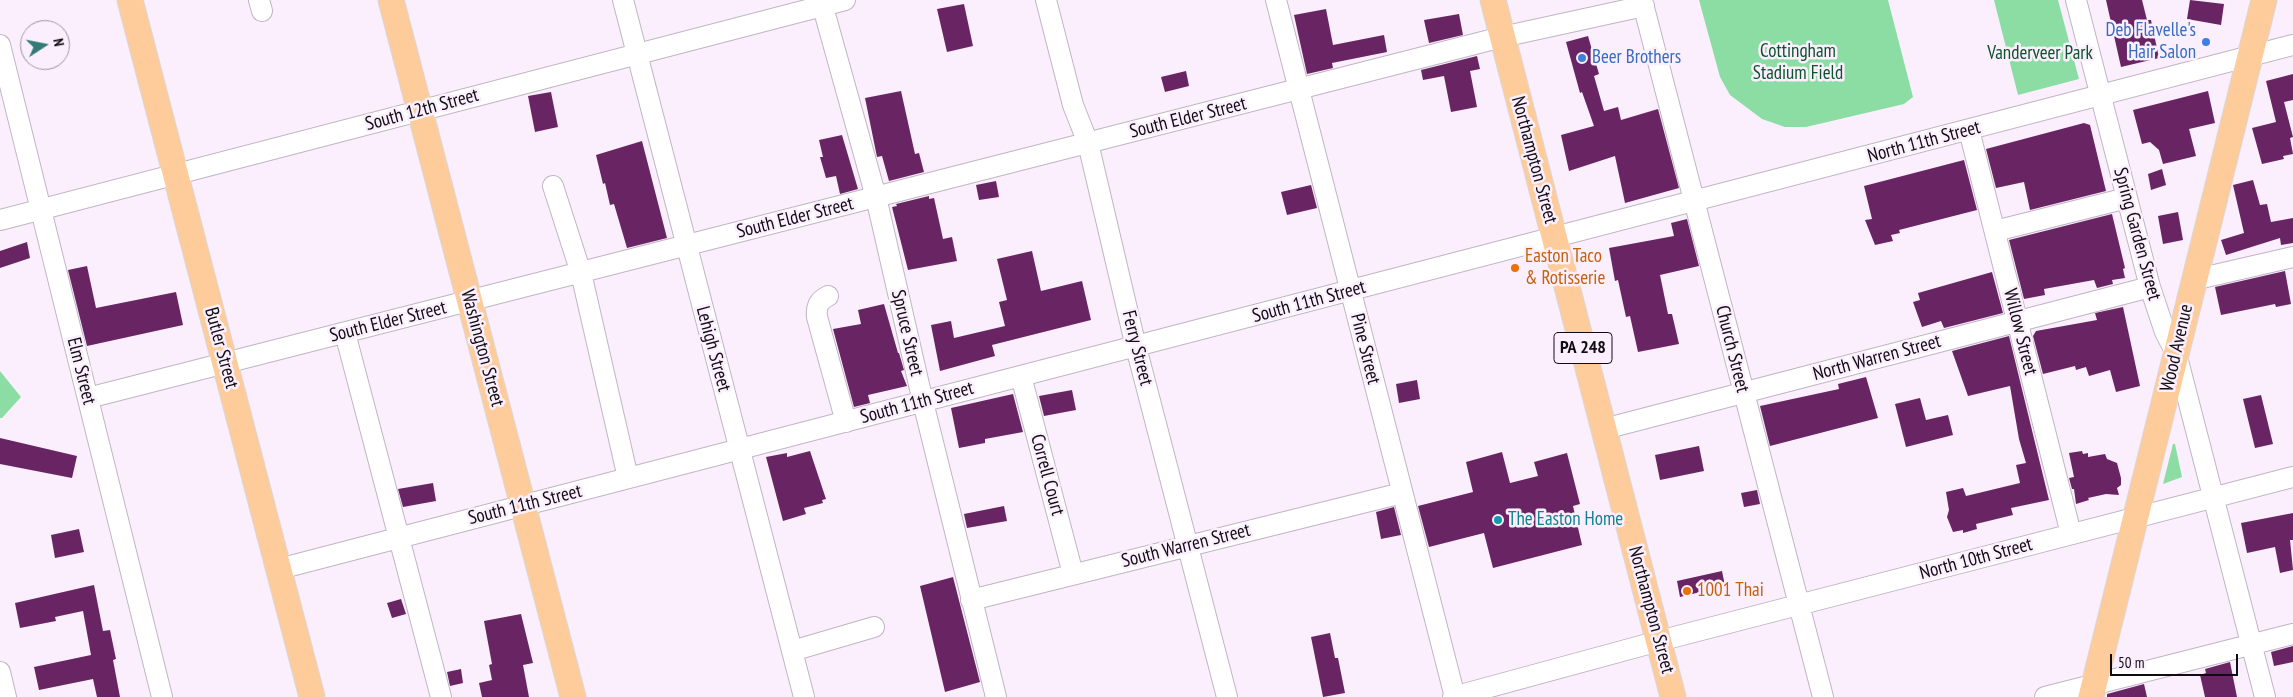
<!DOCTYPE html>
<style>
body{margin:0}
#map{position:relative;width:2293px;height:697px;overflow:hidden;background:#fbeffe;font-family:"PT Sans Narrow",sans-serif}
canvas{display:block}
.north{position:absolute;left:20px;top:20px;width:50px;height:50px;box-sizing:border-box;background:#fbeffe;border:1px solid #9d949f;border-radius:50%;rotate:79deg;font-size:14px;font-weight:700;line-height:20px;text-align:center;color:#100c11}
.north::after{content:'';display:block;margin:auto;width:18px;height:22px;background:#317a75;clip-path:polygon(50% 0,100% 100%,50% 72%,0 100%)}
.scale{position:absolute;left:2110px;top:654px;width:128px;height:22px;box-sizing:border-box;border:2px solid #100c11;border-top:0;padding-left:6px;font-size:15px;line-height:18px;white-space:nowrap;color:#100c11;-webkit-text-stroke:4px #fbeffe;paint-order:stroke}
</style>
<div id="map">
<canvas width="2293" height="697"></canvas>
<div class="north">N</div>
<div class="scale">50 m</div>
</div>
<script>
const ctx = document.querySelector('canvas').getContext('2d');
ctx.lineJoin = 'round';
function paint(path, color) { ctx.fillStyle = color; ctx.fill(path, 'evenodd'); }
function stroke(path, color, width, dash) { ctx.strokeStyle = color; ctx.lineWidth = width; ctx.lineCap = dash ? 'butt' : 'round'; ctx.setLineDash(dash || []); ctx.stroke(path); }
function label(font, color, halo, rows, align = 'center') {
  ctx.font = font + ' "PT Sans Narrow",sans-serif'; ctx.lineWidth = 5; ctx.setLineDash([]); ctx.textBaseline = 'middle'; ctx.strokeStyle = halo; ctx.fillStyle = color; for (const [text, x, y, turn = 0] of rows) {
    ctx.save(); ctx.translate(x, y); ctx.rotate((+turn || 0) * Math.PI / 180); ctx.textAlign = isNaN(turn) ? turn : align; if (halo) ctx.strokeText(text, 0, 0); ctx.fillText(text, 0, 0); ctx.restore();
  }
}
paint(new Path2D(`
 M1699,0h189l25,97 -9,7 -98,23h-21l-23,-8 -32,-24 -10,-18z
 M1994,0h64l21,79 -61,16z
 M0,371l21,26 -19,21h-2z
 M2173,444h2l7,33 -19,7z`), '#8bdda3');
paint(new Path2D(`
 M2106,0h36l5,20h4l8,38 -38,9z
 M2190,0l34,4 -3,21 -34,-6z
 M964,4l9,42 -26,6 -10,-43z
 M1326,9l7,36 51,-10 3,17 -55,11 1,5 -26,6 -13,-59z
 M1459,14l4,21 -34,8 -5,-23z
 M1588,36l11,38 -5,2 10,35 14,-4 3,13 37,-11 21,79 -54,15 -10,-47 -46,15 -8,-36 33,-9 -12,-34 -2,1 -14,-51z
 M1477,56l3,13 -10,2 7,36 -26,5 -7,-36 -21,4 -2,-10z
 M1186,71l3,15 -24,6 -4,-15z
 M2293,74v26l-9,2 9,35 -3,1 3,16 -10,2 1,3 -22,5 -10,-36 24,-6 -10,-41z
 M901,91l14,63 4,-1 5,19 -35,9 -7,-25 -5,1 -12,-59z
 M2208,91l7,32 -26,6 7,27 -33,8 -4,-14 -9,-8 -8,2 -9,-34z
 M551,92l7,35 -23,5 -7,-36z
 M2084,123l6,2 16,66 -76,19 -6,-28 -28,6 -10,-39z
 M842,135l16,54 -18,5 -4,-18 -10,2 -6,-21h3l-4,-17z
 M642,141l25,97 -40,10 -13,-44 -4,1 -5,-22 -2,1 -7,-29z
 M1964,160l13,50 -78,20 1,3 -9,2 2,6 -18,4 -10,-25 7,-1 -8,-33z
 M2162,169l4,16 -15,5 -3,-16z
 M2253,180l7,25 7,-1 4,18 22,-4v25l-12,2 -1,-7 -54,17 -5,-15 23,-7 -11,-48z
 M996,181l3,16 -20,3 -3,-15z
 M1311,185l6,23 -30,7 -6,-23z
 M929,196v3l5,-1 9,41 9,-2 5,24 -49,9 -16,-63 5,-1 -1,-2z
 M2178,212l5,28 -20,4 -5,-28z
 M2112,214l13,54 -2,1 2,9 -13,2 1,4 -16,4 -3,-8 -50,9 1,6 -21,4 -15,-59z
 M1687,219l12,47 -39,9 8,39h4l7,30 -41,8 -8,-36 -4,1 -8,-37 -3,1 -6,-33 65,-12 -3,-13z
 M27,242l3,16 -30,10v-17z
 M1032,251l9,40 41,-10 9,39 -99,25 3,11 -55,15 -9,-46 20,-4 3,17 51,-12 -6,-24 8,-2 -10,-41z
 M87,266l9,42 80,-16 7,33 -96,21 -19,-76z
 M2285,271l6,33 -15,3 -1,-3 -54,11 -6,-28z
 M1992,272l11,41 -59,15 -3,-7 -19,6 -9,-25 7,-2 -2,-7z
 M884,304l14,49h1l5,17 -3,1 6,15 -39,9 2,8 -16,4 -21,-78 28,-5 -3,-14z
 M2123,307l17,79 -24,6 -6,-22 -21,6 -3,-9 -10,3 -1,-4 -32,8 -10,-38 3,-5 61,-11 -2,-7z
 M2009,336l40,164 -38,8 2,7 -37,9 1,5 -14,4v-3l-10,2 -6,-15 2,-7 -3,-18 17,-4 3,8 54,-13 -4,-18 10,-2 -7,-24 -9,-53 -42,10 -16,-45z
 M1866,377l12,41 -108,28 -10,-40 79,-17 -1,-5z
 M1417,380l3,19 -21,4 -3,-19z
 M1072,390l4,20 -32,6 -5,-20z
 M1013,394l10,38 -38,7v4l-26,5 -8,-40z
 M2261,395l12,49 -18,4 -12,-49z
 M1920,398l6,22 22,-5 5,20 -47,12 -11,-43z
 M0,438l77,18 -5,22 -72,-14z
 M1699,446l5,25 -44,9 -5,-25z
 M810,451l16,48 -4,1 1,3 -19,5 2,6 -23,7 -17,-64 21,-4v4z
 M2082,451l1,3 5,-1v4l17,-3 2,5 10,4 4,15v7l-4,3 2,7 -13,-1 -18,4 1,2 -13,4 -2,-15h-2l-3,-11 5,-1 -5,-24z
 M1502,452l8,31 28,-7 -4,-14 33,-9 13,51 -7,2 9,39 -89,23 -9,-35 -55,14 -11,-41 55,-14 -7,-30z
 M433,483l3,18 -33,6 -5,-18z
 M1757,490l3,14 -16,3 -3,-14z
 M1004,506l3,15 -40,7 -3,-14z
 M1394,507l7,28 -20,4 -5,-27z
 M2293,513v27h-3l3,30 -13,3 -5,-26 -28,6 -6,-30z
 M79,529l5,23 -29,6 -4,-23z
 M1722,571l3,15 -45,11 -3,-16z
 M953,577l27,105 -35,10 -25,-106z
 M94,585l9,46 7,-1 6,29 -3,1 7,37h-23l-4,-18 -54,11 -5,-23 57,-12 -8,-44 -28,6 1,4 -36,7 -5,-25z
 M401,599l5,15 -14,4 -5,-15z
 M521,614l12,49 -10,2 6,32h-47l-3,-14 13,-3 -3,-15 3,-1 -8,-43z
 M1330,633l5,25h3l7,35 -22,4 -12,-60z
 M2293,646v16l-19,4 -3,-14z
 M2230,662l7,35h-32l-5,-22 6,-2 -1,-4z
 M461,669l2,14 -13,3 -3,-14z
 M2144,684l3,13h-40v-3z`), '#692563');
const minor = new Path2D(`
 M259,0l3,11
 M623,0l181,697
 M821,0l55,197 47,205 73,295
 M1046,0l27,105 15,38 48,204 91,350
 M1276,0l179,697
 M1642,0l181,697
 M2076,0l74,287 15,45 11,21 89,344
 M0,45l162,652
 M1969,130l102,404
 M553,186l28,87 47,205
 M0,220l845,-220
 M1995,231l132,-33
 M2193,280l100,-23
 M828,296c-10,5 -12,11 -11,21l29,105
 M345,333l96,364
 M1021,376l52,198
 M88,398l1414,-361 142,-31
 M1604,429l546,-142
 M279,569l2014,-524
 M971,600l431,-107
 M792,651l82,-24
 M0,672l6,25
 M1453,697l206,-56 634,-164
 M2045,697l248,-63`);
const major = new Path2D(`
 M130,0l182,697
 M391,0l182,697
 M1493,0l180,697
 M2091,697l173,-697`);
stroke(minor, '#c0b5c3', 22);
stroke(major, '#d9d8d9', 27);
stroke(minor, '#fff', 20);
stroke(major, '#fecc9b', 25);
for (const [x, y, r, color] of [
 [2206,42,5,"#3f7fe0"],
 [1582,58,5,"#3f7fe0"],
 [1515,268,5,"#e8710a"],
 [1498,520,5,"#0f9aa8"],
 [1687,591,5,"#e8710a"]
]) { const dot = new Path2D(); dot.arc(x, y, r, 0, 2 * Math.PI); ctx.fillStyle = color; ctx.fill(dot); stroke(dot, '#fbeffe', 2); }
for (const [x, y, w] of [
 [1583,348,58]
]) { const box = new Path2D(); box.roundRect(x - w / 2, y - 15.5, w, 31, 4); ctx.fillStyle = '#fbeffe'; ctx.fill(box); stroke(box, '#100c11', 1); }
label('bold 18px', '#100c11', null, [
 ["PA 248",1583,348]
]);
label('19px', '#366cbe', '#fbeffe', [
 ["Deb Flavelle's",2196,31],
 ["Hair Salon",2196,53],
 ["Beer Brothers",1592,58,"left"]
], 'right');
label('19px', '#0c522b', '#fbeffe', [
 ["Cottingham",1798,52],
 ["Stadium Field",1798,74],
 ["Vanderveer Park",2040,54]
]);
label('19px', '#100c11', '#fbeffe', [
 ["South 12th Street",422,110,-15],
 ["South Elder Street",1188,118,-14],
 ["North 11th Street",1924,142,-15],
 ["Northampton Street",1534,160,75],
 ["South Elder Street",795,218,-14],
 ["Spring Garden Street",2137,234,75],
 ["South 11th Street",1309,302,-15],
 ["South Elder Street",388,322,-14],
 ["Willow Street",2020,332,76],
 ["Spruce Street",907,333,77],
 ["Butler Street",221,348,75],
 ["Washington Street",482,348,75],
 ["Ferry Street",1137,348,76],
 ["Wood Avenue",2177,348,-77],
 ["Lehigh Street",713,349,75],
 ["Pine Street",1365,349,76],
 ["Church Street",1732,349,76],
 ["North Warren Street",1877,358,-15],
 ["Elm Street",81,371,76],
 ["South 11th Street",917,403,-15],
 ["Correll Court",1047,475,75],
 ["South 11th Street",525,505,-14],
 ["South Warren Street",1186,546,-14],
 ["North 10th Street",1976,559,-15],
 ["Northampton Street",1651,610,75]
]);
label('19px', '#c56008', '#fbeffe', [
 ["Easton Taco",1525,257],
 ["& Rotisserie",1525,279],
 ["1001 Thai",1697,591]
], 'left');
label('19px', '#0d838f', '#fbeffe', [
 ["The Easton Home",1508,520]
], 'left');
</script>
